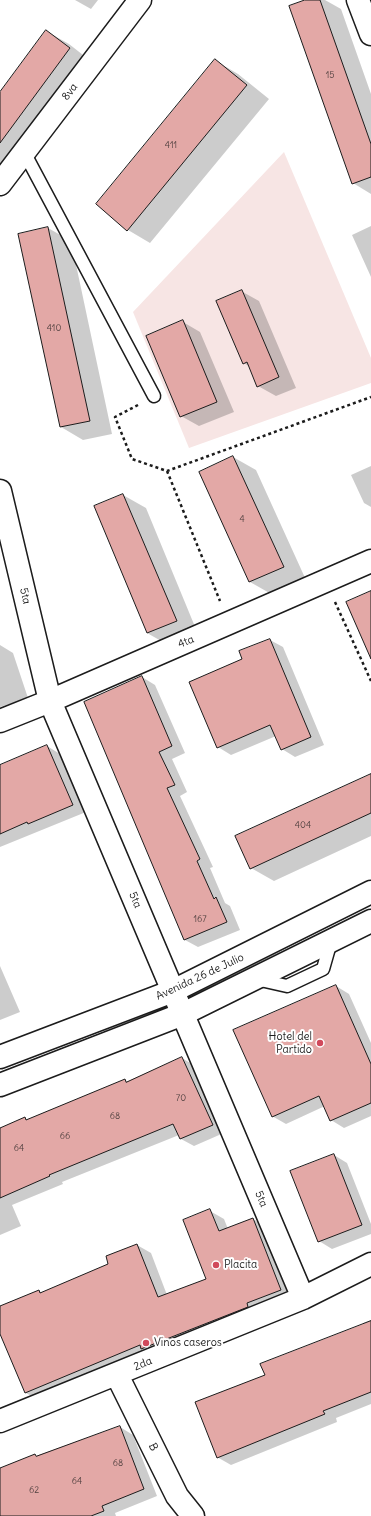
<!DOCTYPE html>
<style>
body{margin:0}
canvas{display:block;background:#fff}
</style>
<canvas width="371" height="1516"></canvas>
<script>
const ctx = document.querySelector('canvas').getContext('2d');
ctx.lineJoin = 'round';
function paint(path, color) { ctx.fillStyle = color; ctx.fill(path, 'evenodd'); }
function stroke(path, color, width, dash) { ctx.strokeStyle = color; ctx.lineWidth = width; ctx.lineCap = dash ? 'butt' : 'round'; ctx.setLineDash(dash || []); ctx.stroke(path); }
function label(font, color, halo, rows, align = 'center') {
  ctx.font = font + ' Delius,sans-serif'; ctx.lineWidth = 4; ctx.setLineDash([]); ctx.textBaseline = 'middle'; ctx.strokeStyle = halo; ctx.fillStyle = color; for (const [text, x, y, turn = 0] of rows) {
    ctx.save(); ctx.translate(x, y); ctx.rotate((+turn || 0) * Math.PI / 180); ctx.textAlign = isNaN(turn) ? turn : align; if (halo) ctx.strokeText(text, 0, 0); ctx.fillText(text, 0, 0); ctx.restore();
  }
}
paint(new Path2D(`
 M284,152l87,206v25l-182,65 -56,-136z`), '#f7e5e4');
paint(new Path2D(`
 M75,0h23l-7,9z
 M308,0h17l16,9 30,85v100l-18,-11z
 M46,31l23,13 23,18 -92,124v-92z
 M216,61l22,13 31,25 -119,144 -22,-13z
 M371,226v51l-19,-42z
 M48,228l23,13 41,193 -29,6 -22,-13z
 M241,291l18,10 37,87 -20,8 -18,-10 -8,-19 -6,-4z
 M183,322l17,10 34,80 -35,14 -18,-10z
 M233,457l23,13 50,110 -33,15 -23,-13 -50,-110z
 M371,466v41l-7,-4 -13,-28z
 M123,495l23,13 52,126 -28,12 -23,-13z
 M270,640l13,7 41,98 -29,12 -13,-8 -6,-13 -45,19 -13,-8 25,-87z
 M0,645l13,8 15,45 -28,9z
 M142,677l13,8 30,68 -13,6 15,33 -7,4 33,71 -3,1 15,35 5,3 10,24 -42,17 -13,-7z
 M47,746l13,8 26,58 -86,35v-81z
 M371,775v61l-97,45 -23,-13z
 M0,966l20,46 -20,8z
 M336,986l13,8 22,49v73l-27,12 -13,-8 -6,-14 -39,18 -14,-8z
 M182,1058l13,8 31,66 -32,14 -13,-7 -2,-4 -117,47 1,2 -51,21 9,21 -21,9v-106l25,-11 3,2 97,-40 4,2z
 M334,1155l13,8 24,61v10l-39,15 -13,-8z
 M210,1211l14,8 4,10 25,-10 14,8 28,70 -255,104 -14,-8 -26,-62v-24l39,-16 4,2 67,-29 27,-19 14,8 16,42 40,-16z
 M371,1320v84l-35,14 1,4 -106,43 -14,-8 49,-81 98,-51 -1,-2z
 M120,1427l13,8 24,61 -42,17 1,3h-116v-47z`), '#0003');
const building = new Path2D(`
 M305,0h15l51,144v33l-19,7 -63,-178z
 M46,30l24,18 -70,95v-51z
 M215,59l32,26 -120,146 -31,-27z
 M48,227l42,194 -30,6 -42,-193z
 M242,290l37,87 -22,10 -10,-25 -4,2 -27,-63z
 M183,320l34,82 -37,15 -34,-81z
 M233,456l51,111 -35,15 -50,-110z
 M123,494l54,127 -30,12 -53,-127z
 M371,591v68l-25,-57z
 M270,639l41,98 -30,13 -11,-25 -53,23 -28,-66 53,-23 -3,-8z
 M142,676l30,70 -13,6 16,33 -8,3 33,71 -3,2 17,38 2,-2 11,25 -43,18 -100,-238z
 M47,745l26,60 -45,19 -1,-2 -27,12v-69z
 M371,774v39l-121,56 -15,-33z
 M336,985l35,79v39l-41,18 -11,-25 -47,21 -39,-87z
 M182,1057l31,68 -33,14 -7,-15 -124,51 1,1 -50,22v-70l25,-11 1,3 99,-41 1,3z
 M334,1154l28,71 -44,17 -28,-71z
 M210,1209l9,22 34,-13 28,72 -34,13 1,4 -107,42 -1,-4 -115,48 -25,-59v-28l39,-16 1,3 68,-29 -2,-8 31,-12 21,53 48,-18 -23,-59z
 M371,1321v71l-48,19 2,3 -108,44 -22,-56 70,-27 -5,-11z
 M120,1426l24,63 -42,17 2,5 -13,5h-91v-48l35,-14 1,2z`);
paint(building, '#e3a8a6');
stroke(building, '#1c1c1c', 1);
const service = new Path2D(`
 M24,152l130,244
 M256,979l31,7 36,-17 8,-28`);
const minor = new Path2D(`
 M358,0l13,34
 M0,184l140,-184
 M0,491l50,210 253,597
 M0,721l50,-20 321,-140
 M117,1375l60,121 16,20
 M0,1421l303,-123 68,-34`);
const secondary = new Path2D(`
 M0,1057l173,-66 198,-99
 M0,1085l183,-71 188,-93`);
stroke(service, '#1c1c1c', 15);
stroke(minor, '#1c1c1c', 25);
stroke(secondary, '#1c1c1c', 25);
stroke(new Path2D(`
 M138,405l-23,12 17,42 35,12 204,-74
 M167,471l53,130
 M335,602l36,79`), '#1c1c1c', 2.5, [3, 3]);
stroke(service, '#fff', 12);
stroke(minor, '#fff', 22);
stroke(secondary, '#fff', 22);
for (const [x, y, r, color] of [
 [320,1043,4,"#d1495b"],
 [216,1265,4,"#d1495b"],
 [146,1343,4,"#d1495b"]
]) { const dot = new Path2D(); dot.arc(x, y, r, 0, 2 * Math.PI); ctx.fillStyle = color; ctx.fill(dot); stroke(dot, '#fff', 1.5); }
label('9px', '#4e3f3e', null, [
 ["15",330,75],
 ["411",171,145],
 ["410",54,328],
 ["4",242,519],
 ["404",303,825],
 ["167",200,919],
 ["70",181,1098],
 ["68",115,1116],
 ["66",65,1136],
 ["64",19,1148],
 ["68",118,1463],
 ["64",77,1481],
 ["62",34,1490]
]);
label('11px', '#1c1c1c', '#fff', [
 ["8va",70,92,-53],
 ["5ta",25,596,77],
 ["4ta",186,642,-23],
 ["5ta",135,900,67],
 ["Avenida 26 de Julio",200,977,-25],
 ["5ta",261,1199,67],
 ["2da",143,1364,-22],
 ["B",153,1447,64]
]);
label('11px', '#1c1c1c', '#fff', [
 ["Hotel del",312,1037,"right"],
 ["Partido",312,1050,"right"],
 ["Placita",224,1265],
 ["Vinos caseros",154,1343]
], 'left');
</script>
